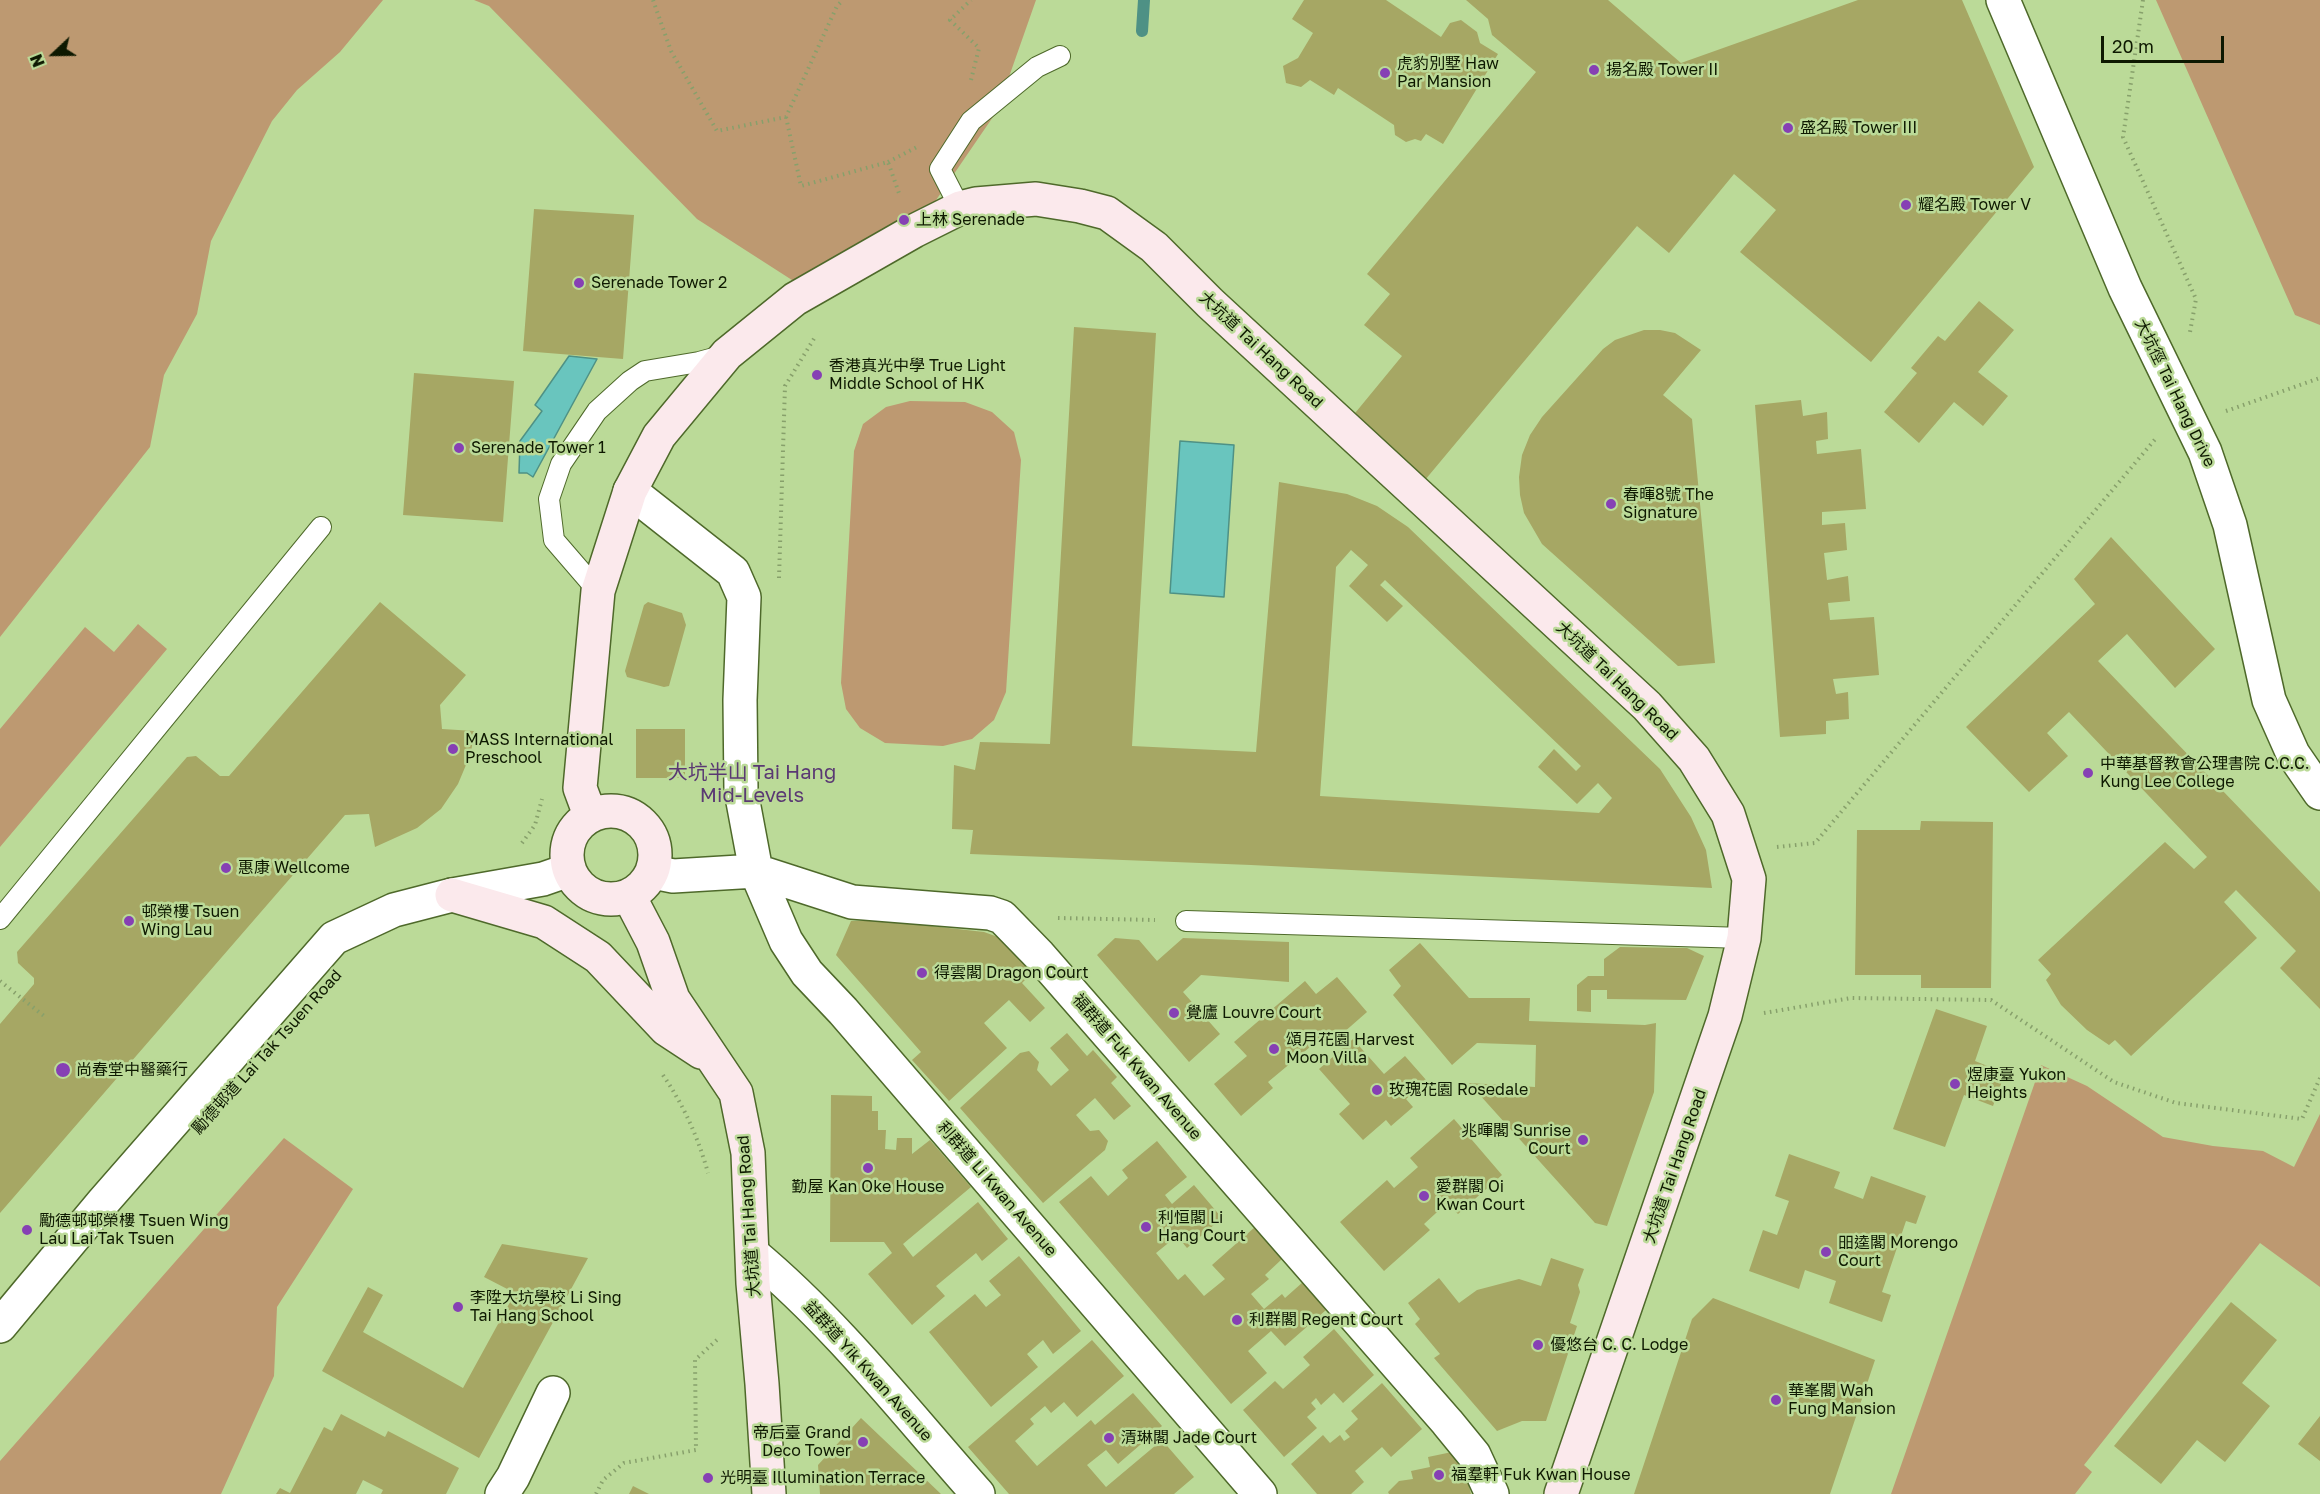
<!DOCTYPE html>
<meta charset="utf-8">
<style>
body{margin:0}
#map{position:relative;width:2320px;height:1494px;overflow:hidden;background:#bbda98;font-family:"Golos Text",sans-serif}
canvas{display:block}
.north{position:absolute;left:24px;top:24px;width:60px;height:60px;-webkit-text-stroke:4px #bbda98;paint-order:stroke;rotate:248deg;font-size:16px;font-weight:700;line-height:24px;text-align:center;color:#0e1901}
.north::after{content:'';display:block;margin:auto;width:21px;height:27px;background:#0e1901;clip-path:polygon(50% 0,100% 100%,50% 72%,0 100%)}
.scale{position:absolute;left:2101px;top:36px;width:123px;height:27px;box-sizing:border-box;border:3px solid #0e1901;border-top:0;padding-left:8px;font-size:18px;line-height:21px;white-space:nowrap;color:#0e1901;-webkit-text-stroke:4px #bbda98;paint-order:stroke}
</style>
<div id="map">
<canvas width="2320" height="1494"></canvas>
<div class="north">N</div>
<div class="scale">20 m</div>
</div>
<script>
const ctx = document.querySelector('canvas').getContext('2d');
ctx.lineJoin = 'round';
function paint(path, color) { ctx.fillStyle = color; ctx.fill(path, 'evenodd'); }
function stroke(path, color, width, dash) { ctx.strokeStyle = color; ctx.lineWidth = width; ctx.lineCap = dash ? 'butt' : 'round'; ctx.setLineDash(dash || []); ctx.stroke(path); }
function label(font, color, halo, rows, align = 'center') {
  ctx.font = font + ' "Golos Text","Noto Sans TC",sans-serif'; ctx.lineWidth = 5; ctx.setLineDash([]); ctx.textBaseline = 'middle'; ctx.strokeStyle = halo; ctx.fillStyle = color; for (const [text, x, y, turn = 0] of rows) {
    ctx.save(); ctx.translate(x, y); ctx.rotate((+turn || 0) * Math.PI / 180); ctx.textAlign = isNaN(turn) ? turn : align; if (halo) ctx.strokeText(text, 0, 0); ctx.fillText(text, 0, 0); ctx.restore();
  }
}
paint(new Path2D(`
 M0,0h383l-43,52 -43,38 -25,31 -61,120 -14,73 -33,61 -14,72 -150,190z
 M474,0h562l-39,111 -65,95 -126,83 -109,-70 -208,-213z
 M2156,0h164v325l-25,-10z
 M910,401l55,1 27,10 22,20 7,28 -15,232 -12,28 -22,19 -29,7 -58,-3 -25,-15 -14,-19 -5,-26 13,-232 9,-27 23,-17z
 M138,624l29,25 -167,198v-118l85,-102 29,25z
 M2041,1065l46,21 76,51 50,9 50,5 31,16 26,-53v173l-60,-44 -176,222 8,7 -17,22h-184z
 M284,1138l69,51 -76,118 -3,69 -53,118h-221v-33z`), '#bd9971');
const water = new Path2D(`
 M569,356l28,3 -64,118 -6,-4h-8l1,-32 22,-30 -7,-6z
 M1180,441l54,4 -10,152 -54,-4z`);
paint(water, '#69c5be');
stroke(water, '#4e9185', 1.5);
stroke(new Path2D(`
 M1142,31l2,-31`), '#4e9185', 12);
paint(new Path2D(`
 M1304,0h82l55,37 9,-14 11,-3 16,12 3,11 18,11 -55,90 -17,-10 -5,7 -6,-2 -9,3 -11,-7 -1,-10 -56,-37 -4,7 -24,-15 -9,7 -15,-4 -3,-17 15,-8 15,-25 -21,-14z
 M1466,0h142l73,63 177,-63h104l72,167 -163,195 -131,-110 36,-42 -42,-36 -65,79 -32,-27 -212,254 -74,-62 51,-62 -38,-31 26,-31 -23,-20 169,-202 -44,-37 -4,-16z
 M534,209l100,6 -11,144 -100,-8z
 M1979,301l35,29 -36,42 30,24 -25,30 -29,-24 -35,41 -35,-31 33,-39 -6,-5 27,-32 7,5z
 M1074,327l82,6 -24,413 124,6 23,-270 68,12 30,12 31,21 252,242 31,48 15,33 6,38 -461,-23 -281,-11 3,-24 -21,-1 2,-64 21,5 5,-28 70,2zM1351,550l17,15 -19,21 38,36 16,-16 -23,-21 5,-5 196,186 -5,5 -22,-22 -16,18 39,37 21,-21 14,15 -13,15 -279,-17 16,-229z
 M1644,330h16l15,3 26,17 -38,45 29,24 23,244 -37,3 -136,-122 -18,-31 -4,-18 -1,-18 3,-22 8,-20 12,-18 61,-68 12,-9z
 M414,373l100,8 -11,141 -100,-7z
 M1801,400l2,16 24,-4 1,27 -12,2 1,13 44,-5 5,60 -44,3v13l23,-2 2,27 -23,3 3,27 21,-4 2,25 -22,2 2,17 44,-3 5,58 -46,4 3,15 12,-2 1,27 -23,2v13l-46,3 -25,-332z
 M2111,537l104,112 -40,39 -48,-54 -29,27 222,231v117l-40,-41 16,-17 -60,-61 -12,12 33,36 -126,118 -16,-16 -6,5 -22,-15 -26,-25 -15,-25 5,-6 -13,-14 127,-118 29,27 13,-12 -138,-145 -22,21 21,23 -39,36 -63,-65 129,-123 -21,-25z
 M380,602l86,73 -26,30 2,24 32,2 -3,22 -13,31 -17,25 -24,19 -42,19 -6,-33 -24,1 -345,398v-189l34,-40v-6l-16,-15 -1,-11 170,-195 9,-1 24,20h9z
 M648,602l34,11 4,12 -17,61 -5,1 -37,-10 -2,-6 19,-66z
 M636,729h49v49h-49z
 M1921,821l72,1 -2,166h-70v-13h-66l2,-145h63z
 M851,921h36l97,11 14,5 10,6 22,21 -5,5 5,6 -8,8 23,25 -15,14 -21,-22 -25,23 23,25 -58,53 -37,-41 9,-8 -85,-97z
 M1115,938l24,2 18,21 26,-23 106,4v40l-88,-7 -18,17 37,42 -31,28 -92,-107z
 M1420,943l49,55h61l-1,23 116,4 11,-2 -2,69 -47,134 -12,-3 -126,-140 66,4 1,-42 -59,-2 -25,22 -59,-70 8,-9 -12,-16z
 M1620,947l67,1 17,8 -18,44 -79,-1v-9h-16v22l-14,-1v-26l11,-9h16v-17z
 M1337,977l30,35 -32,28 -7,-8 -60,50 5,6 -32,28 -27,-32 33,-28 -13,-14 71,-61 11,13z
 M1936,1009l51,17 -12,35 30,12 -12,33 -29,-11 -19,52 -52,-18z
 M1067,1033l20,23 6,-6 24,27 -6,6 20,23 -17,14 -19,-22 -19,17 14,16 9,-1 9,11 -3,9 -62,53 -83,-95 60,-55 9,-2 10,11 -2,8 14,16 18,-16 -19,-22z
 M1353,1039l31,35 21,-18 22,25 -21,18 7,8 -22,19 -5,-6 -23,20 -24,-26 11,-10 -31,-35z
 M831,1095l41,1v15h6v19h8l-1,19 11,1 1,-12h15v16l18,-14 41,47 -68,57 10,13 65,-55 30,37 -26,22 -6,-8 -40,33 9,10 -33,29 -44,-51 24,-21 -8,-11h-54z
 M1454,1119l48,56 -44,39 -11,-11 -23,21 6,6 -46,41 -44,-49 47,-42 7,8 24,-21 -8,-9z
 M1157,1141l30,36 -22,18 7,9 22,-19 28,33 -35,30 -10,-12 -21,17 22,27 7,-6 19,22 21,-17 -13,-14 43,-38 27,32 -17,16 4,4 -18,15 13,15 18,-15 3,4 18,-16 23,28 -41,36 -14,-15 -23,20 19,22 -36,31 -172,-202 32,-26 17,20 20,-18 -6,-8z
 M1789,1154l51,18 -6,16 29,11 8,-23 55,20 -10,28 -10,-3 -24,71 9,3 -9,27 -53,-19 7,-22 -31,-11 -6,19 -50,-18 14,-41 14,5 12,-34 -14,-5z
 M502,1244l86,14 -109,200 -157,-87 46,-84 15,8 -20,37 100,56 52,-95 -31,-16z
 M1019,1256l62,75 -28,23 -10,-14 -16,14 11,13 -47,40 -62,-75 46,-38 11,13 15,-12 -12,-14z
 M1551,1258l33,11 -6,16 2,7 -10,31 7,3 -31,95h-24l-25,10 -63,-73 6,-4 -25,-30 5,-5 -12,-16 31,-25 20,25 18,-13 42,-11 22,7z
 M1713,1298l162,62 -45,134h-196l58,-175z
 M2231,1302l46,38 -35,43 28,23 -45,56 -28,-22 -36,44 -47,-38z
 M1334,1329l40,46 -31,28 -9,-10 -13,12 -5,-7 -5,5 5,6 -9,8 10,11 -33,29 -41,-47 32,-29 8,8 27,-24 -7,-8z
 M1092,1340l32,36 -47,41 -13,-15 -13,11 -6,-7 -15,13 4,5 -19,17 22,25 54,-46 4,5 38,-32 29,33 -44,38 -12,-14 -19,15 19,22 56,-47 32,37 -20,17h-165l-41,-47z
 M1382,1383l40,46 -31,28 -9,-10 -27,24 9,11 -13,12h-34l-26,-30 32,-29 7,8 10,-8 4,6 6,-4 -5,-6 13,-12 -7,-8z
 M341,1414l44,23 3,-6 71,37 -13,26h-65l2,-4 -20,-10 -7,14h-80l4,-6 10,5 34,-66 8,4z
 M2320,1416v45l-22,-17z
 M861,1418l80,76h-121l-2,-29z
 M1452,1452l11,8 8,34h-82l-1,-2 11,-11 14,-2 -2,-8 19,-4 -2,-10z
 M633,1486l16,8h-20z`), '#a6a764');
const service = new Path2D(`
 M960,208l-20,-39 31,-48 66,-54 23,-11
 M598,591l-44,-51 -5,-41 12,-35 36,-53 33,-30 15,-10 54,-9 26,-7
 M0,919l321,-392
 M1186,921l558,17`);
const minor = new Path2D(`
 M2003,0l122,288 80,164 25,73 39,175 24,54 27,39
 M630,491l103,81 11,25 -4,103 1,91 15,80 30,70 21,32 36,38 417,483
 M653,872l20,4 83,-5 96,31 138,11 12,4 37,38 408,467 27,33 18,39
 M753,1254c84,70 152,158 225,240
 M502,1494l11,-17 40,-84`);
const tertiary = new Path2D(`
 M0,1326l104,-125 230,-263 60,-28 58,-15 91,-16 26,-9`);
const secondary = new Path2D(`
 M567 855a44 44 0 1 1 88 0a44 44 0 1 1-88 0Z
 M590,815l-10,-27 18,-197 32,-100 29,-55 68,-82 68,-55 119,-68 46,-23 16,-4 60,-5 44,7 27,7 47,34 56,56 437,403 47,53 34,55 21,65 -5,59 -19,78 -164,478
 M452,895l92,27 54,35 68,72 35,23
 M629,896l24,46 20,57 63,94 12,60 5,130 9,101 7,110`);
stroke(service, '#4e692a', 22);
stroke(minor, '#4e692a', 36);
stroke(tertiary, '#4e692a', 36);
stroke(secondary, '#4e692a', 36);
stroke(new Path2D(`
 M653,0l18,51 46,80 69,-14 51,-111 6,-6
 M2143,0l-20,137 73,162 -6,33
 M971,80l8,-32 -29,-28 21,-20
 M786,117l15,69 87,-24 12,34
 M888,162l29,-15
 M2226,411l94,-33
 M779,578l6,-192 30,-49
 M522,843l13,-18 7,-26
 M1777,847l38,-4 342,-406
 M1058,918l97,2
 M0,981l44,35
 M1764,1013l87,-15 140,2 123,82 62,21 126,16 18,-41
 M663,1075c21,31 35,62 45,98
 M596,1494l7,-14 21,-17 72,-13 -1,-90 24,-22`), '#87a06b', 4, [1.5, 4.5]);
stroke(service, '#fff', 20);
stroke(minor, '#fff', 33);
stroke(tertiary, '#fff', 33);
stroke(secondary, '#fbe9ec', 33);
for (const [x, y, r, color] of [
 [1594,70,6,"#8640b4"],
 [1385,73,6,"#8640b4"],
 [1788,128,6,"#8640b4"],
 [1906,205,6,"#8640b4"],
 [904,220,6,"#8640b4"],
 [579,283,6,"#8640b4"],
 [817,375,6,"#8640b4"],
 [459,448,6,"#8640b4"],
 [1611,504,6,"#8640b4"],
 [453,749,6,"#8640b4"],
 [2088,773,6,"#8640b4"],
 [226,868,6,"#8640b4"],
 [129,921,6,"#8640b4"],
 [922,973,6,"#8640b4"],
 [1174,1013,6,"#8640b4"],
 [1274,1049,6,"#8640b4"],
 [63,1070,8,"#8640b4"],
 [1955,1084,6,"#8640b4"],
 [1377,1090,6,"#8640b4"],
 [1583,1140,6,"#8640b4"],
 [868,1168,6,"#8640b4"],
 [1424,1196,6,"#8640b4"],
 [1146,1227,6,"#8640b4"],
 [27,1230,6,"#8640b4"],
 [1826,1252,6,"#8640b4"],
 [458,1307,6,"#8640b4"],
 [1237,1320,6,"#8640b4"],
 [1538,1345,6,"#8640b4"],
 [1776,1400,6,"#8640b4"],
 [1109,1438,6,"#8640b4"],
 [863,1442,6,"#8640b4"],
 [1439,1475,6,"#8640b4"],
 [708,1478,6,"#8640b4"]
]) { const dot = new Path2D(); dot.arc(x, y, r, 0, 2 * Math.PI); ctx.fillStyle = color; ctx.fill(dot); stroke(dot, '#bbda98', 2); }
label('16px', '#0e1901', '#bbda98', [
 ["虎豹別墅 Haw",1397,64],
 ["Par Mansion",1397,82],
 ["揚名殿 Tower II",1606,70],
 ["盛名殿 Tower III",1800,128],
 ["耀名殿 Tower V",1918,205],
 ["上林 Serenade",916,220],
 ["Serenade Tower 2",591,283],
 ["香港真光中學 True Light",829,366],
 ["Middle School of HK",829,384],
 ["Serenade Tower 1",471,448],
 ["春暉8號 The",1623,495],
 ["Signature",1623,513],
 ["MASS International",465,740],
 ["Preschool",465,758],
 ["中華基督教會公理書院 C.C.C.",2100,764],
 ["Kung Lee College",2100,782],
 ["惠康 Wellcome",238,868],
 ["邨榮樓 Tsuen",141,912],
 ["Wing Lau",141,930],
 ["得雲閣 Dragon Court",934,973],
 ["覺廬 Louvre Court",1186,1013],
 ["頌月花園 Harvest",1286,1040],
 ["Moon Villa",1286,1058],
 ["尚春堂中醫藥行",76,1070],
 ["煜康臺 Yukon",1967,1075],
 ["Heights",1967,1093],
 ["玫瑰花園 Rosedale",1389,1090],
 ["兆暉閣 Sunrise",1571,1131,"right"],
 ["Court",1571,1149,"right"],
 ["勤屋 Kan Oke House",868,1187,"center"],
 ["愛群閣 Oi",1436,1187],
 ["Kwan Court",1436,1205],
 ["利恒閣 Li",1158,1218],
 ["Hang Court",1158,1236],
 ["勵德邨邨榮樓 Tsuen Wing",39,1221],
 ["Lau Lai Tak Tsuen",39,1239],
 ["昍逵閣 Morengo",1838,1243],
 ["Court",1838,1261],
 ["李陞大坑學校 Li Sing",470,1298],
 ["Tai Hang School",470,1316],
 ["利群閣 Regent Court",1249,1320],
 ["優悠台 C. C. Lodge",1550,1345],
 ["華峯閣 Wah",1788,1391],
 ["Fung Mansion",1788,1409],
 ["帝后臺 Grand",851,1433,"right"],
 ["Deco Tower",851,1451,"right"],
 ["清琳閣 Jade Court",1121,1438],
 ["福羣軒 Fuk Kwan House",1451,1475],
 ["光明臺 Illumination Terrace",720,1478]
], 'left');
label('16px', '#0e1901', '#bbda98', [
 ["大坑道 Tai Hang Road",1261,350,43],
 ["大坑徑 Tai Hang Drive",2175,393,64],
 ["大坑道 Tai Hang Road",1617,681,44],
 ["勵德邨道 Lai Tak Tsuen Road",267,1052,-48],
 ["福群道 Fuk Kwan Avenue",1137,1067,49],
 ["大坑道 Tai Hang Road",1675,1166,-71],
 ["利群道 Li Kwan Avenue",997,1189,49],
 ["大坑道 Tai Hang Road",749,1216,-94],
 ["益群道 Yik Kwan Avenue",868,1371,48]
]);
label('20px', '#5a3973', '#bbda98', [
 ["大坑半山 Tai Hang",752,773],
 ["Mid-Levels",752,796]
]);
</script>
